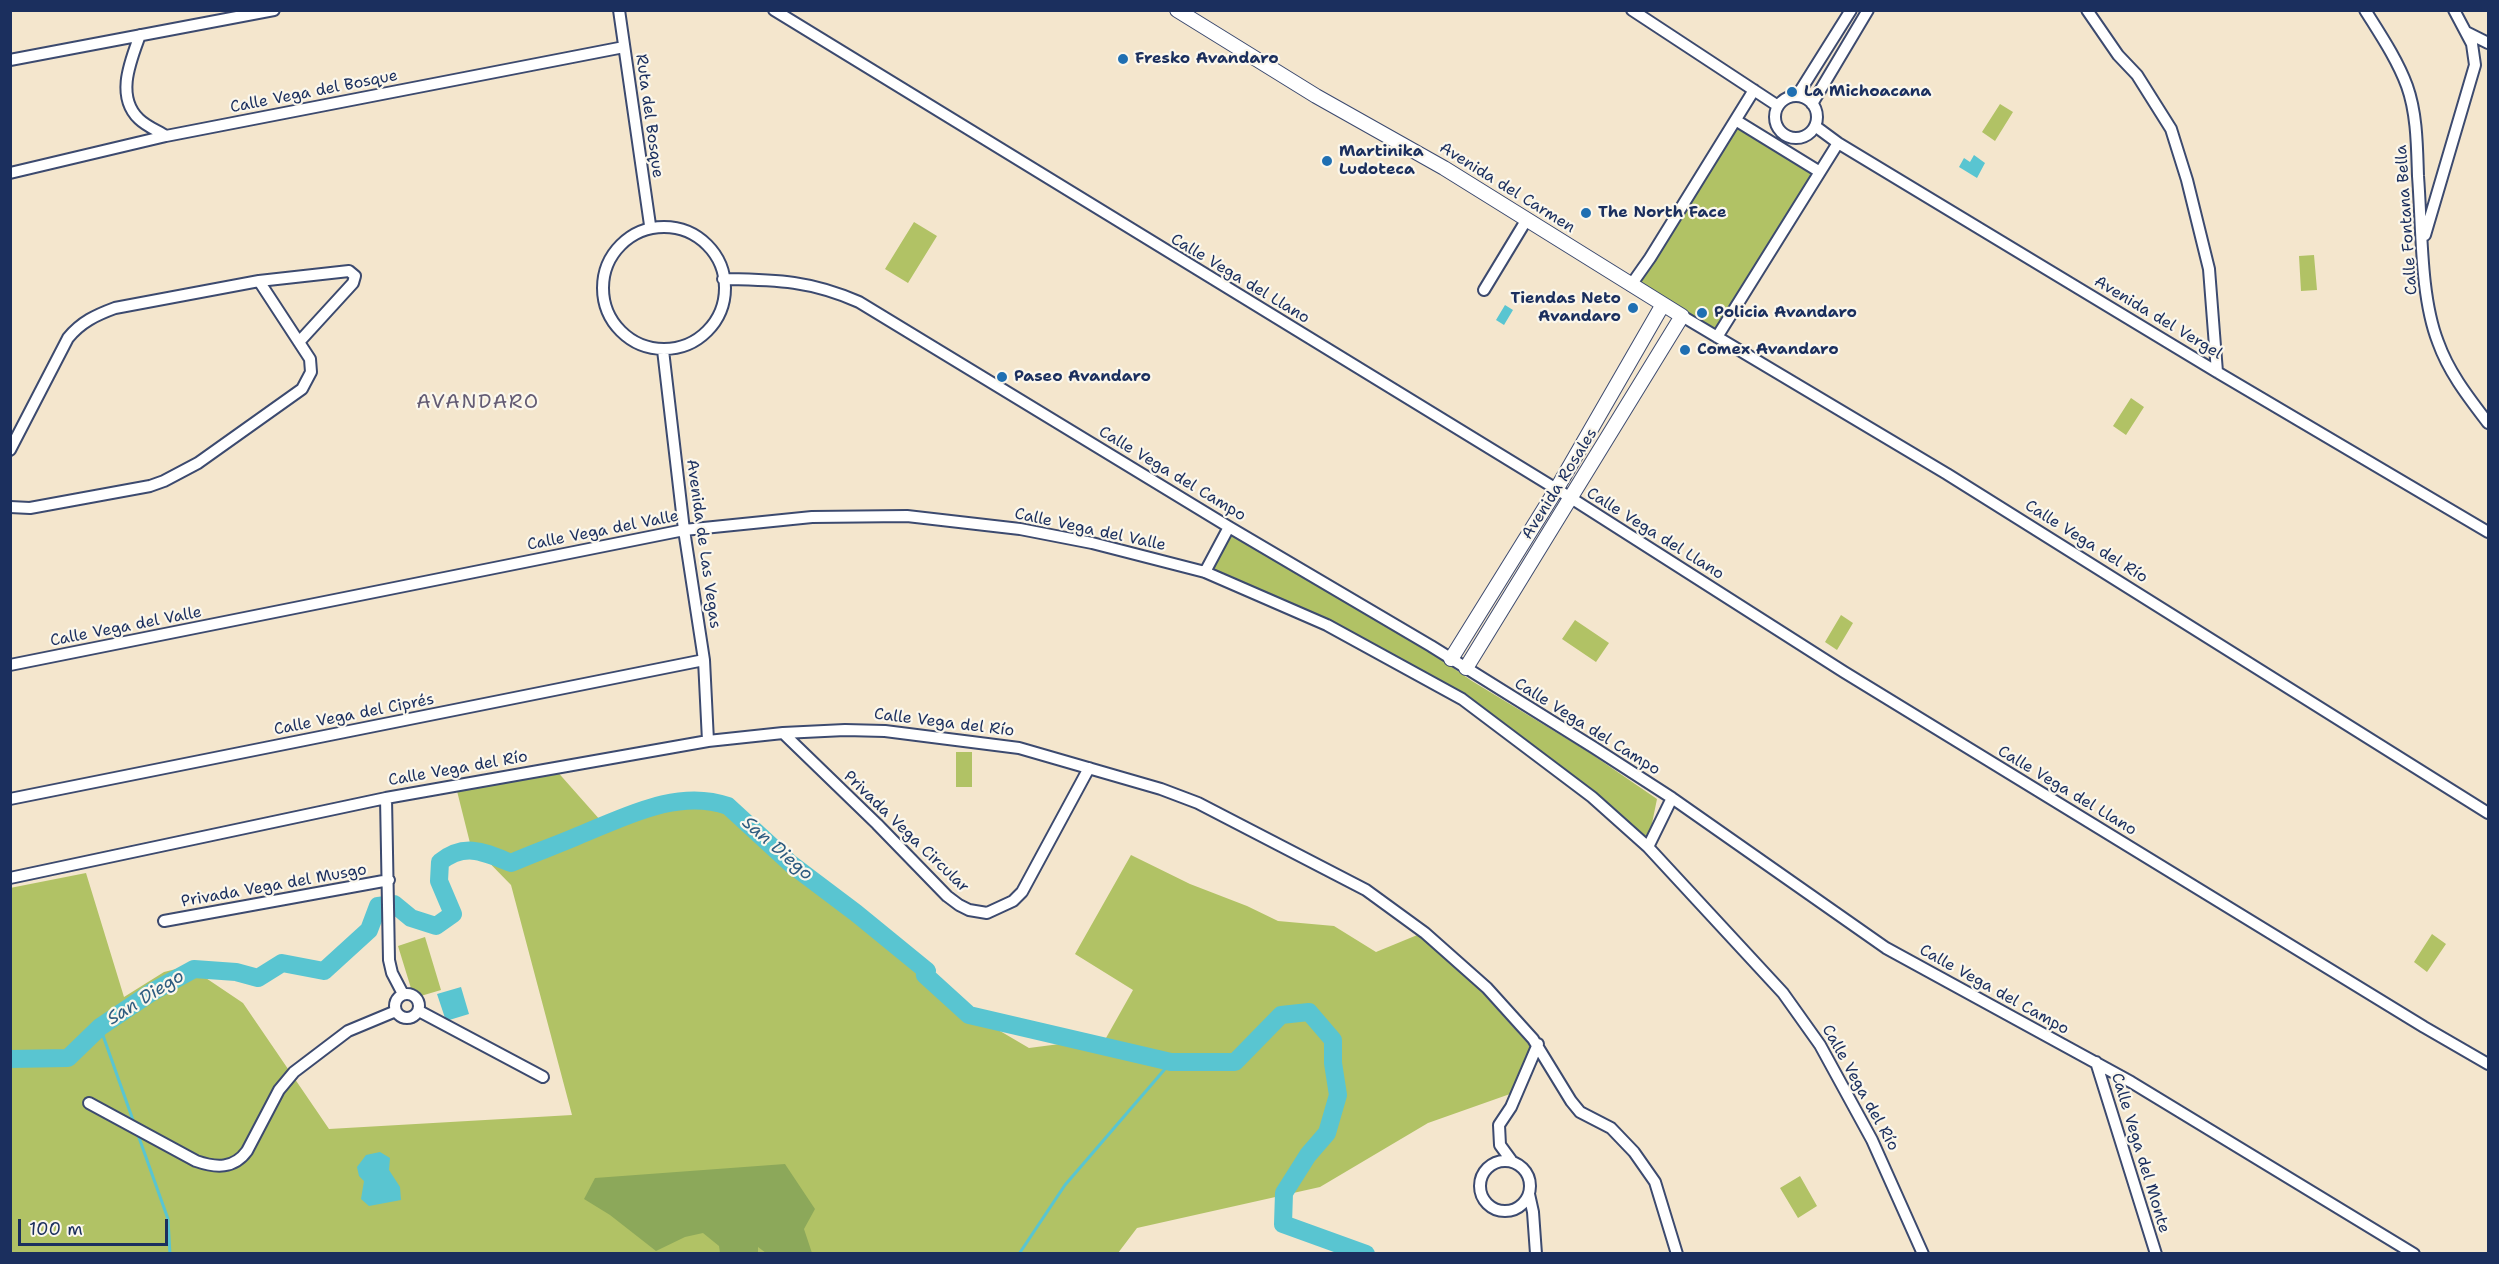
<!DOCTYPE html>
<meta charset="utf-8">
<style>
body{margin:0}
#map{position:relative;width:2499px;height:1264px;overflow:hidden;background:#f4e6cd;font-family:"Shantell Sans",sans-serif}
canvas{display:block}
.frame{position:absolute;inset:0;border:12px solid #1b2f5e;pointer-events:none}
.scale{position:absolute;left:18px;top:1219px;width:150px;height:27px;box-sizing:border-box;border:3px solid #1b2f5e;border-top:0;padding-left:8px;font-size:18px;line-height:21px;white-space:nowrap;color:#1b2f5e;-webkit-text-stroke:4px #fbf7ec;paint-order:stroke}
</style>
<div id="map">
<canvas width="2499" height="1264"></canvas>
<div class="frame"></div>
<div class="scale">100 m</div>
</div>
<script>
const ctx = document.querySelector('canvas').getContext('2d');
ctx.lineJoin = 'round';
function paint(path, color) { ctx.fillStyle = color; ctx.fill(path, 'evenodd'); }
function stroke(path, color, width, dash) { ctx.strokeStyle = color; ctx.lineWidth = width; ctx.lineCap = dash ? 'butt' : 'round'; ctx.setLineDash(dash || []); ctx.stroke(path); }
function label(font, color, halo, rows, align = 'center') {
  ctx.font = font + ' "Shantell Sans",sans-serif'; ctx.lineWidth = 4.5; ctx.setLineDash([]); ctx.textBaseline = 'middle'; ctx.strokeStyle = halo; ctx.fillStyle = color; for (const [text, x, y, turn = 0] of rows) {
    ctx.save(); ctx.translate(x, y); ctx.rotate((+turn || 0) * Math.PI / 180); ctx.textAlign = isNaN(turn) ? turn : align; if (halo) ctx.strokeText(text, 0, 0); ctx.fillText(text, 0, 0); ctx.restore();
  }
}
paint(new Path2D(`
 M2000,104l13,8 -18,29 -13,-9z
 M1735,126l81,50 -99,155 -79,-49z
 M914,222l23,14 -29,47 -23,-14z
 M2314,255l3,35 -16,1 -2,-35z
 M2131,398l13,9 -18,28 -13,-9z
 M1231,529l107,69 85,49 49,34 115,70 70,48 -9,44 -185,-146 -256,-126z
 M1841,615l12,8 -16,27 -12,-8z
 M1575,620l34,23 -13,19 -34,-23z
 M956,752h16v35h-16z
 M555,769l46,52 42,-15 52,-11 34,8 64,60 137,108 -2,4 43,39 58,34 77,-10 27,-48 -58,-36 56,-99 59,29 57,22 31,15 56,5 42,26 51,-21 105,117 -22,46 -82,29 -108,64 -183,41 -19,25h-1107l-1,-365 76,-15 38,124 40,-25 24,-6 55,37 86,126 243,-14 -61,-230 -41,-42 -13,-52z
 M2432,934l14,10 -19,28 -13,-10z
 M425,937l16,53 -27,8 -16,-52z
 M1800,1176l17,30 -19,12 -18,-30z`), '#b1c265');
paint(new Path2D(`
 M785,1164l30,45 -11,20 8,24h-46l-8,-6v6h-38l-1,-7 -16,-13 -18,4 -29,14 -46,-36 -26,-16 11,-21z`), '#8ca85a');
paint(new Path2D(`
 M1974,155l11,8 -8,15 -18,-11 5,-9 6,4z
 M1505,305l8,5 -9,15 -8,-5z
 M461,987l8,27 -23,7 -9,-27z
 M380,1152l10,6 -1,12 11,17 1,13 -32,6 -8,-7 3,-18 -5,-5 -2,-9 9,-12z`), '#59c5d1');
stroke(new Path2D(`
 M100,1027l34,96
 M137,1132l31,87 2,35
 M1019,1254l46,-69 106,-123`), '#59c5d1', 3);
stroke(new Path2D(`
 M10,1059l58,-1 32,-31 52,-35 42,-23 42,3 22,6 24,-15 42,8 45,-41 9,-24 16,-2 17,14 25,8 17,-12 -14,-33 1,-19c25,-20 44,-10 71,1 23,-10 46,-18 69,-28 45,-18 98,-47 148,-29l63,58 65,49 71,58 -2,4 44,40 202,47h64l46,-47 28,-3 24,28v23l5,32 -11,38 -19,22 -24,38 -1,31 83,30`), '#59c5d1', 18);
const minor = new Path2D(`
 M619,10l31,215
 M774,10l797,488 273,174 580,355 64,37
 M1632,10l146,96
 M2087,10l31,45 19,20 34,54 16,51 22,89 8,103
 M2365,10c15,24 32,49 42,76 10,28 10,60 11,90 4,51 2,120 20,166 11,31 31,56 50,81
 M2466,32l22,11
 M140,35c-9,25 -25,61 -1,84 7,7 19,12 27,17
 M10,60l264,-50
 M1797,96l54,-86
 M1775 117a21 21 0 1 1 42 0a21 21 0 1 1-42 0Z
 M1812,104l56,-94
 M1737,121l83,51
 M1815,126l23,17 379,229 271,160
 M10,173l156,-37 458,-89
 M603 288a61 61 0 1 1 122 0a61 61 0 1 1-122 0Z
 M2425,235l50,-170 -3,-21 -18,-34
 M723,279c53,1 86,1 136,23l370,225 202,119 162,101 79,51 214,150 245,134 283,172
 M259,281l90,-10 6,5 -2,7 -54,59
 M1631,285l19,-27 104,-168
 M1484,290l43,-71
 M1682,316l265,158 541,339
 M1717,337l121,-194
 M663,350l21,180 20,130 4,81
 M10,450l58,-112c13,-16 28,-23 47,-30l144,-27 51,78 1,13 -9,17 -104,74 -34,18 -14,5 -120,22 -20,-1
 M1205,572l24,-45
 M10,665l674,-135 128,-13 95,-1 113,13 72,14 113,29 122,53 135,74 130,98 56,50 135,146 37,52 52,95 51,114
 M783,733l94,91 70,72 12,9 10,5 18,3 26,-12 9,-9 67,-124
 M386,798l3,162 3,13 11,21
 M10,799l694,-139
 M1648,847l24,-49
 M10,878l376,-80 322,-57 75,-8 62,-3 40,1 134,17 142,41 37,14 168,87 59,43 62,55 46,51 38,62 9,11 31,16 23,24 21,30 22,72
 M164,921l225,-41
 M395 1006a12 12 0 1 1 24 0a12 12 0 1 1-24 0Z
 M419,1011l124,66
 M2096,1062l60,192
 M89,1103l107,58c20,7 38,8 51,-10l32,-61 15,-18 54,-41 48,-20
 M1511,1160l-11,-15 -1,-20 12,-18 27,-63
 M1480 1186a25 25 0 1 1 50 0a25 25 0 1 1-50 0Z
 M1529,1194l4,18 3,42`);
const tertiary = new Path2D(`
 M1177,10l139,86 128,72 238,148 -216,352
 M1451,659l105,-169 106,-184`);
stroke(minor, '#3c4a6f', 14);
stroke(tertiary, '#3c4a6f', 16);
stroke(minor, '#fff', 10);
stroke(tertiary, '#fff', 14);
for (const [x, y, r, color] of [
 [1123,59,6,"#1f6fb2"],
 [1792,92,6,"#1f6fb2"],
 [1327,161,6,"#1f6fb2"],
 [1586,213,6,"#1f6fb2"],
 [1633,308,6,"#1f6fb2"],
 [1702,313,6,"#1f6fb2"],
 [1685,350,6,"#1f6fb2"],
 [1002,377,6,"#1f6fb2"]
]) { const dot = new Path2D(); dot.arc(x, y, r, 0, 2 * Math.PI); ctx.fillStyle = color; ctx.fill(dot); stroke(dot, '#fbf7ec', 2); }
label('bold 16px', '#1b2f5e', '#fbf7ec', [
 ["Fresko Avandaro",1135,59],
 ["La Michoacana",1804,92],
 ["Martinika",1339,152],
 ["Ludoteca",1339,170],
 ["The North Face",1598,213],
 ["Tiendas Neto",1621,299,"right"],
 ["Avandaro",1621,317,"right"],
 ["Policia Avandaro",1714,313],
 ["Comex Avandaro",1697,350],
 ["Paseo Avandaro",1014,377]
], 'left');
label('16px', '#1b2f5e', '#fbf7ec', [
 ["Calle Vega del Bosque",314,92,-11],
 ["Ruta del Bosque",649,116,82],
 ["Avenida del Carmen",1507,188,32],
 ["Calle Fontana Bella",2407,220,-94],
 ["Calle Vega del Llano",1240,279,31],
 ["Avenida del Vergel",2158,318,31],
 ["Calle Vega del Campo",1172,474,31],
 ["Avenida Rosales",1560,484,-58],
 ["Calle Vega del Valle",1090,530,12],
 ["Calle Vega del Valle",603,531,-11],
 ["Calle Vega del Llano",1655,534,32],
 ["Calle Vega del Río",2086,542,32],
 ["Avenida de Las Vegas",703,544,82],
 ["Calle Vega del Valle",126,627,-11],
 ["Calle Vega del Ciprés",354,715,-11],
 ["Calle Vega del Río",944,723,7],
 ["Calle Vega del Campo",1587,727,32],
 ["Calle Vega del Río",458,769,-10],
 ["Calle Vega del Llano",2067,791,31],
 ["Privada Vega Circular",906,832,44],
 ["Privada Vega del Musgo",274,886,-10],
 ["Calle Vega del Campo",1994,990,29],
 ["Calle Vega del Río",1860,1088,61],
 ["Calle Vega del Monte",2140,1153,73]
]);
label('italic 18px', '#2e5c80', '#fbf7ec', [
 ["San Diego",777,849,41],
 ["San Diego",146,998,-32]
]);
ctx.letterSpacing = '1.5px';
label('20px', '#645c74', '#fbf7ec', [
 ["AVANDARO",478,403]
]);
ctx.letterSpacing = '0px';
</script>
